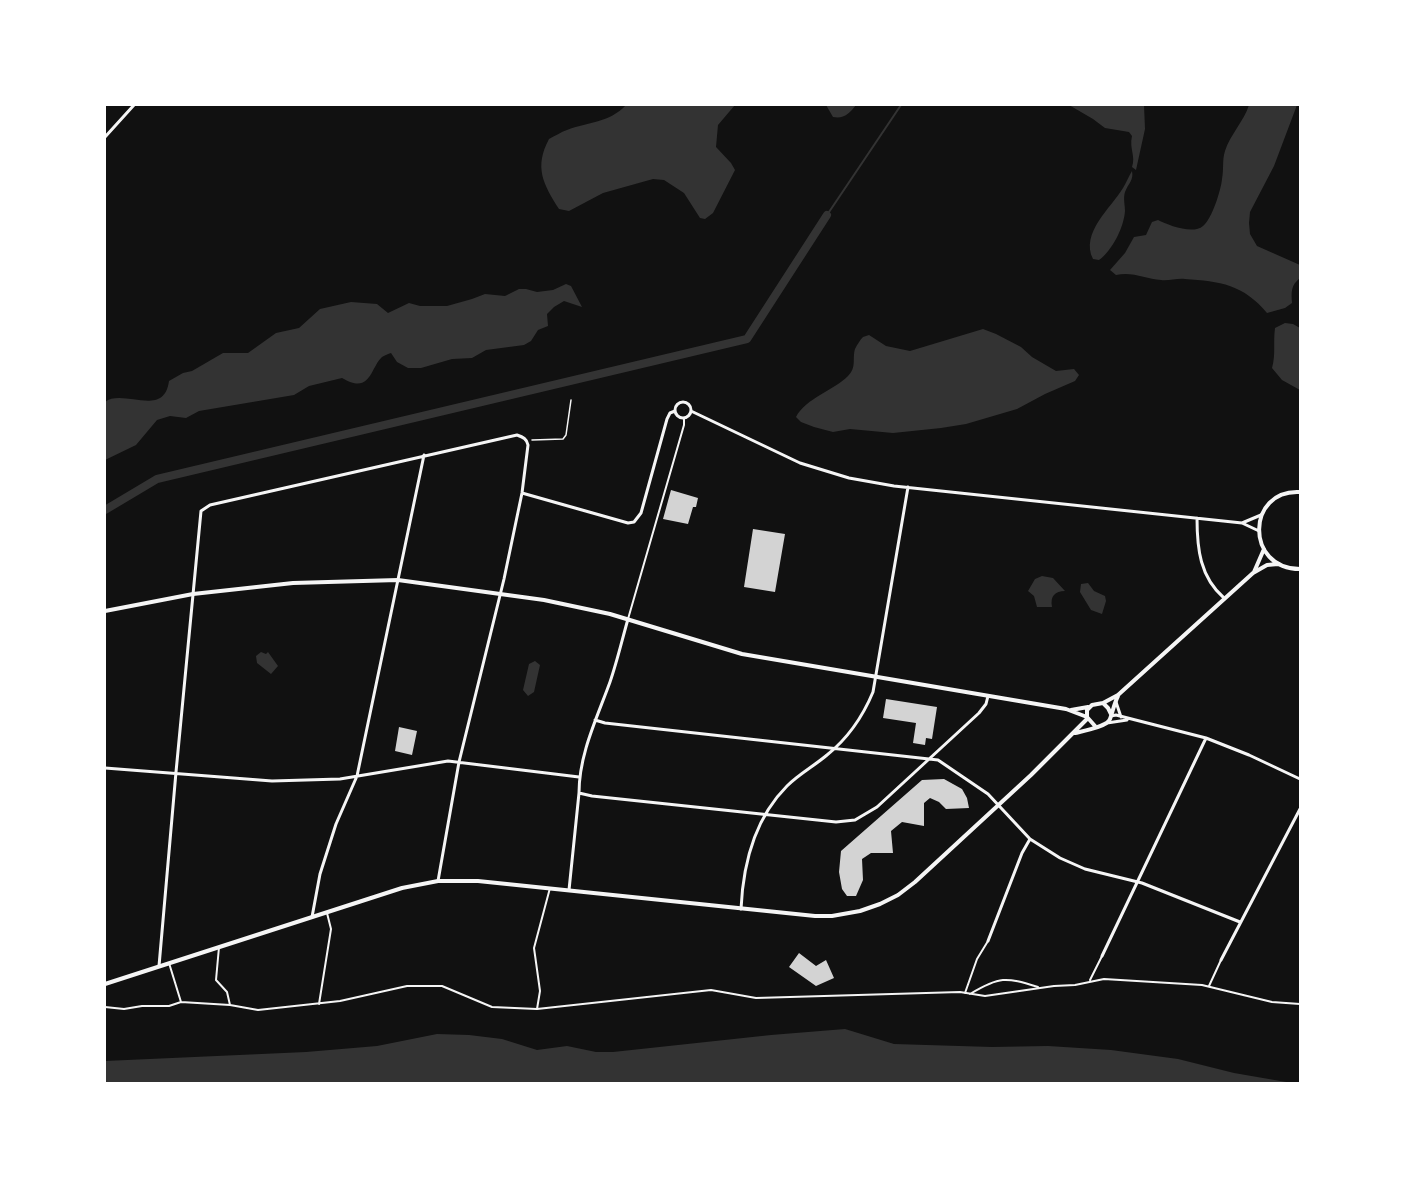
<!DOCTYPE html>
<style>
body{margin:0}
#map{position:relative;width:1405px;height:1188px;overflow:hidden;background:#111;font-family:"Golos Text",sans-serif}
canvas{display:block}
.frame{position:absolute;inset:0;border:106px solid #fff;pointer-events:none}
</style>
<div id="map">
<canvas width="1405" height="1188"></canvas>
<div class="frame"></div>
</div>
<script>
const ctx = document.querySelector('canvas').getContext('2d');
ctx.lineJoin = 'round';
function paint(path, color) { ctx.fillStyle = color; ctx.fill(path, 'evenodd'); }
function stroke(path, color, width, dash) { ctx.strokeStyle = color; ctx.lineWidth = width; ctx.lineCap = dash ? 'butt' : 'round'; ctx.setLineDash(dash || []); ctx.stroke(path); }
paint(new Path2D(`
 M626,105h109l-17,20 -2,22 15,16 4,7 -22,43 -8,6 -5,-1 -16,-25 -20,-13 -11,-1 -50,14 -34,18 -10,-2c-16,-25 -25,-42 -10,-70 6,-3 12,-7 18,-9 21,-8 42,-7 59,-25z
 M826,105h30c-7,9 -12,14 -23,12z
 M1069,105h75l1,24 -9,41 -4,-3c4,-11 -3,-18 0,-31l-3,-4 -24,-4 -12,-9z
 M1249,105h48l-23,61 -24,46 -1,11 1,11 7,12 43,19v13c-9,7 -9,14 -8,25l-7,5 -18,5c-23,-28 -47,-32 -82,-34 -8,-1 -16,2 -24,1 -15,-1 -29,-9 -45,-5l-6,-5 15,-17 9,-16 12,-2 6,-13 6,-2c10,5 35,15 45,6 9,-7 18,-36 19,-47 2,-10 0,-19 3,-28 5,-16 19,-30 24,-46z
 M1132,171c2,9 -4,13 -7,21 -2,6 0,13 0,19 -1,16 -13,40 -26,49l-6,-1c-13,-26 18,-51 30,-71 3,-5 6,-12 9,-17z
 M566,284l5,2 11,21 -18,-6 -10,6 -7,7 1,12 -10,4 -7,11 -7,4 -38,5 -14,8 -20,1 -31,9h-13l-11,-6 -6,-9c-3,1 -6,2 -9,4 -12,11 -11,38 -40,21l-33,8 -15,9 -95,16 -13,7 -16,-2 -13,4 -21,25 -31,15v-58c18,-14 59,17 64,-21l14,-8 9,-2 31,-18h25l28,-20 23,-5 21,-19 31,-7 26,2 11,9 21,-10 11,3h27l25,-7 13,-5 20,2 14,-7h7l11,3 16,-2z
 M1285,323l8,1 7,4v62l-18,-10 -10,-12c4,-14 1,-25 3,-40z
 M983,329l13,5 25,13 11,10 24,14 18,-2 5,6 -4,6 -30,13 -28,15 -51,15 -25,4 -48,5 -43,-4 -17,3 -19,-5 -13,-5 -5,-5c10,-19 37,-26 52,-41 9,-9 4,-17 7,-27 2,-4 5,-9 8,-12l6,-2 17,11 24,5z
 M1042,576l11,2 12,13c-10,0 -15,5 -13,16h-15l-3,-11 -6,-5 7,-12z
 M1088,583l6,8 11,5 1,5 -4,13 -11,-4 -11,-18 1,-8z
 M261,652l5,2 2,-2 10,14 -7,8 -14,-11 -1,-7z
 M535,661l5,4 -6,27 -6,4 -5,-6 6,-26z
 M845,1029l49,15 98,3 56,-1 63,4 67,9 56,14 58,10h-1187v-22l201,-9 71,-6 60,-12 32,1 33,4 35,11 30,-4 29,6h17l158,-17z`), '#333');
stroke(new Path2D(`
 M827,215l74,-110`), '#333', 2);
stroke(new Path2D(`
 M105,510l52,-31 590,-140 80,-124`), '#333', 8);
paint(new Path2D(`
 M671,490l27,8 -2,9h-3l-5,17 -25,-5z
 M753,529l32,5 -10,58 -31,-5z
 M886,699l51,8 -5,32 -6,-1 -1,7 -12,-2 3,-20 -33,-5z
 M399,727l18,4 -5,24 -17,-4z
 M944,779l18,10 5,9 2,10 -23,1 -7,-7 -9,-4 -6,5v23l-22,-4 -11,9 2,22h-22l-9,6 1,21 -7,16h-9l-5,-7 -3,-17 2,-21 81,-71z
 M799,953l17,13 10,-6 8,18 -18,8 -27,-19z`), '#d3d3d3');
stroke(new Path2D(`
 M532,440l31,-1 3,-4 5,-35`), '#f5f5f5', 1.5);
stroke(new Path2D(`
 M628,619l56,-194v-7
 M219,947l-3,33 11,12 3,13
 M169,963l12,39
 M1090,980l12,-24
 M1209,986l12,-26
 M965,993l12,-34 11,-18
 M970,994c30,-18 35,-17 68,-7
 M319,1004l12,-75 -4,-16
 M105,1007l19,2 18,-3h27l12,-4 49,3 28,5 82,-9 67,-15h35l50,21 45,2 174,-19 45,8 204,-6 25,4 69,-10 21,-1 29,-6 98,6 70,17 28,2
 M537,1009l3,-18 -6,-43 16,-60`), '#f5f5f5', 2);
stroke(new Path2D(`
 M105,137l29,-32
 M675 410a8 8 0 1 1 16 0a8 8 0 1 1-16 0Z
 M691,411l109,52 49,15 45,8 348,37
 M522,493l106,30 6,-1 7,-9 26,-94 3,-6 5,-2
 M1197,518c0,31 3,59 27,80
 M1259,531l-17,-8 19,-8
 M1116,702l5,15
 M1111,716l5,-1 90,23 43,17 51,24
 M595,720l10,3 333,37 50,34 42,45 30,19 25,11 57,14 98,39
 M1107,723l20,-3
 M105,768l167,13 68,-2 108,-18 131,16
 M579,793l13,3 244,26 19,-2 22,-13 102,-94 7,-9 2,-8
 M569,890l10,-97c0,-39 18,-75 31,-111 7,-20 12,-42 18,-63
 M741,909c2,-44 14,-91 46,-123 12,-12 27,-20 40,-31 20,-16 36,-39 46,-63l35,-205
 M312,917l8,-43 16,-50 21,-48 67,-321
 M988,941l34,-88 8,-14
 M1102,956l104,-218
 M1221,960l79,-151
 M159,966l17,-194 25,-261 9,-6 307,-70c6,2 10,4 11,10l-6,48 -18,86 -45,183 -21,119`), '#f5f5f5', 3);
stroke(new Path2D(`
 M1300,492c-54,-3 -55,77 0,77
 M1254,572l10,-23
 M105,611l88,-17 100,-11 105,-3 146,20 66,14 132,40 324,55 21,8
 M1103,703l15,-8 135,-122 14,-8 11,-1
 M1071,710l17,-3
 M1095,726l-8,-9v-7l5,-5 11,-2 5,5 3,6
 M1075,733c8,-2 32,-6 35,-14 3,-8 4,-15 8,-23
 M105,984l297,-96 36,-7h40l337,35h17l28,-5 20,-7 18,-9 17,-13 116,-107 56,-56`), '#f5f5f5', 4);
</script>
